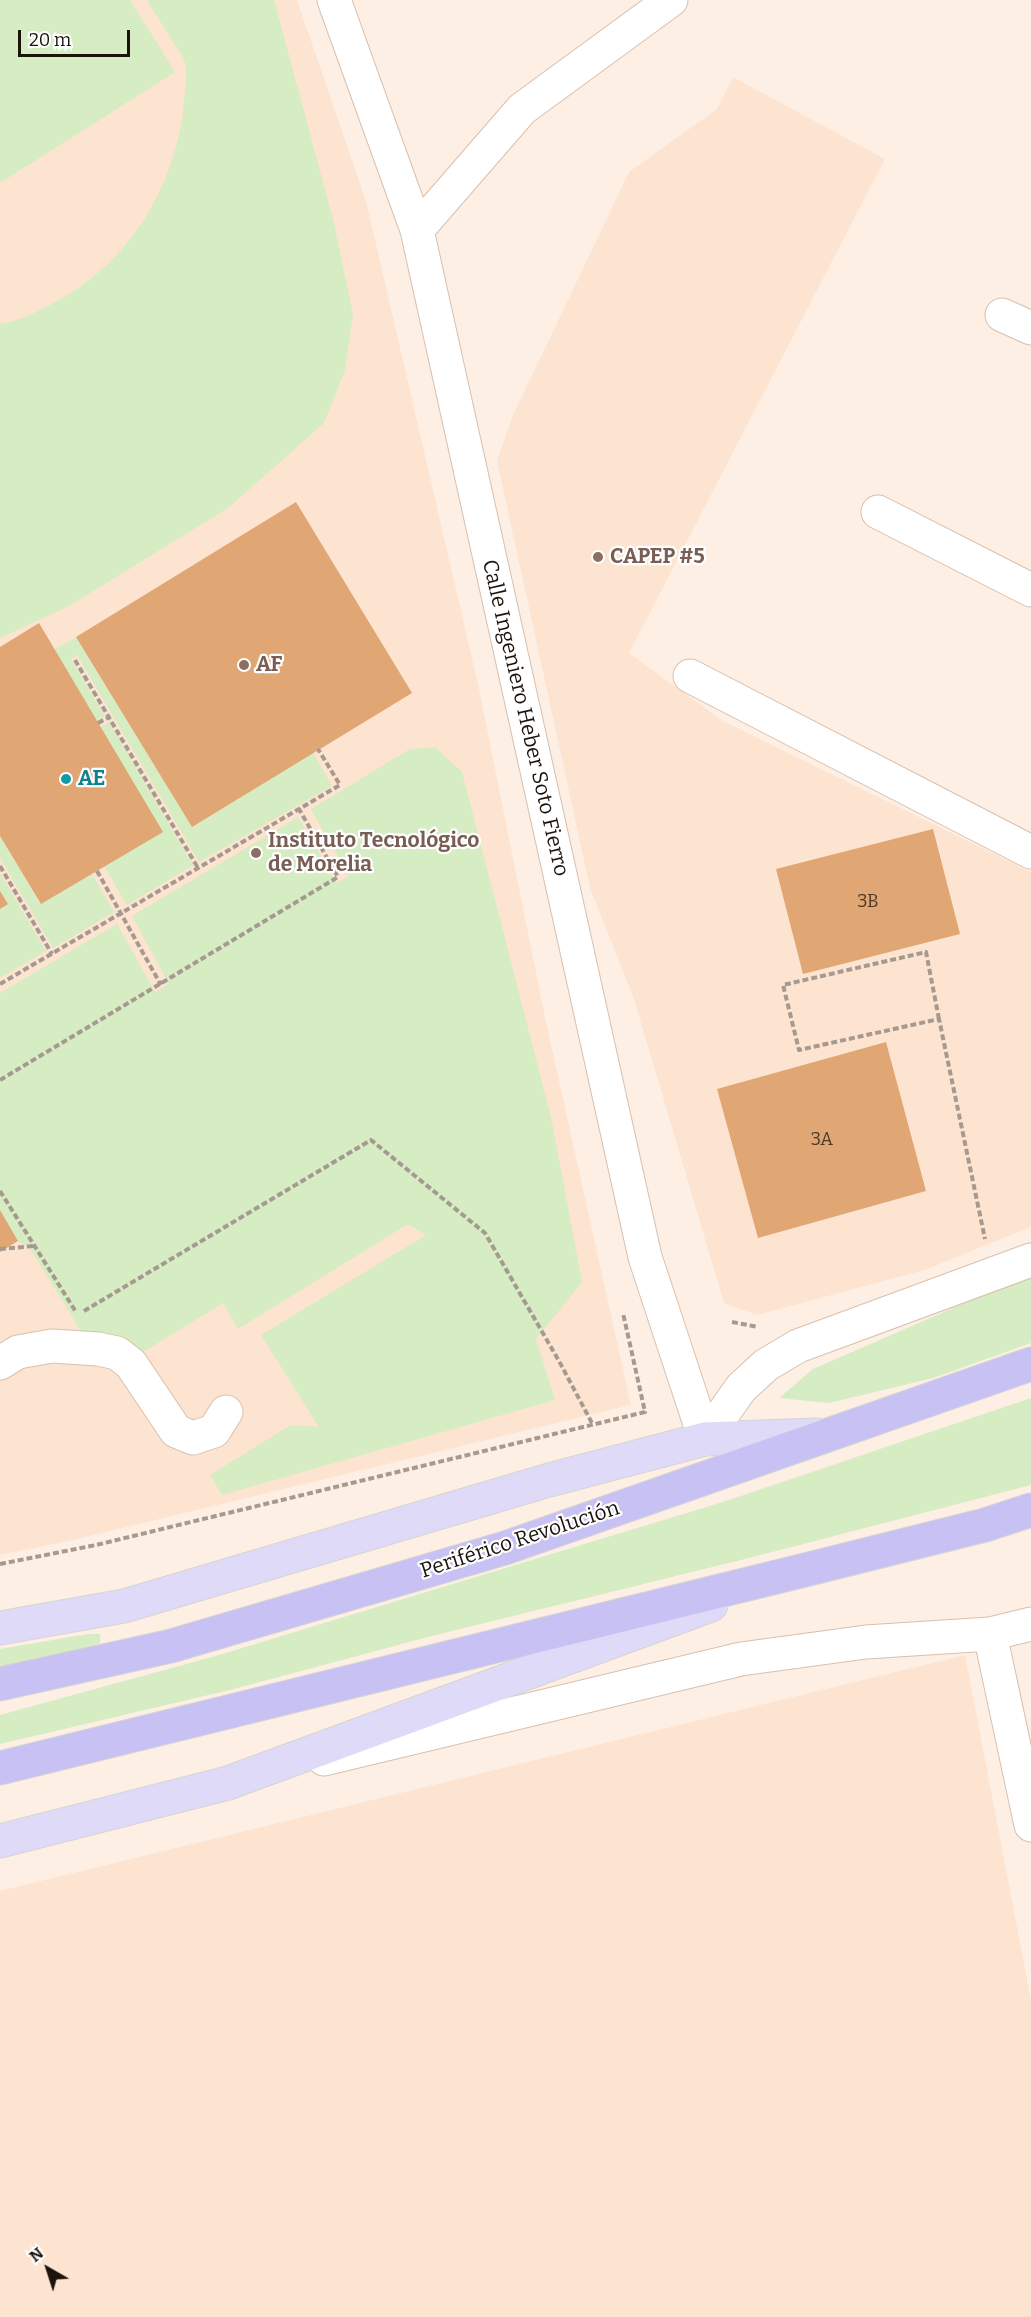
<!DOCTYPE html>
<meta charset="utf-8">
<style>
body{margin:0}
#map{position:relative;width:1031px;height:2317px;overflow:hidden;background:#feefe4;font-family:Bitter,serif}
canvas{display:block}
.north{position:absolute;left:18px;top:2239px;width:60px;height:60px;-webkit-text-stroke:4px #fff;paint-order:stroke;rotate:321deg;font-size:16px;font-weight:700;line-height:24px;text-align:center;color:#1b130c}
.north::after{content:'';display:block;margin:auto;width:21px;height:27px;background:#1b130c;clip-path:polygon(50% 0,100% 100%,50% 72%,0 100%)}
.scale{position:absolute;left:18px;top:30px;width:112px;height:27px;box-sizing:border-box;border:3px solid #1b130c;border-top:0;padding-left:8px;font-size:18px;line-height:21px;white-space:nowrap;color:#1b130c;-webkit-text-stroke:4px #fff;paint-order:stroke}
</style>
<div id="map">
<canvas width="1031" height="2317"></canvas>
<div class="north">N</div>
<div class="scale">20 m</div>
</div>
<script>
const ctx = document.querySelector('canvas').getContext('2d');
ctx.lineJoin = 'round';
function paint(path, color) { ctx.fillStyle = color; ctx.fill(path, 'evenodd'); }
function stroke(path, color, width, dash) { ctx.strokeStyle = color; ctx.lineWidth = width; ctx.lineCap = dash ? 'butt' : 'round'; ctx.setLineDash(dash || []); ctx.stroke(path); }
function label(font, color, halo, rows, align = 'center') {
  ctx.font = font + ' Bitter,serif'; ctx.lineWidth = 4.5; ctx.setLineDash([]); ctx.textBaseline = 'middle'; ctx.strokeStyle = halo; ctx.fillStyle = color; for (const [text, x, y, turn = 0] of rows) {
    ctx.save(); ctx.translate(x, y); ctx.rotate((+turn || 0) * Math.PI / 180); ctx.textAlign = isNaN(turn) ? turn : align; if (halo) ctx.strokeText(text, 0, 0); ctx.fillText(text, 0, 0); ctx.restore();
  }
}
paint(new Path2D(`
 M0,0h297l69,201 112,483 68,338 85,383 -558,135 -73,15z
 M733,77l152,82 -256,494 94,68 308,151v355l-106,43 -168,45 -33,-12 -91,-307 -43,-108 -93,-427 16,-46 116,-243 88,-63z
 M965,1655l66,345v317h-1031v-426z`), '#fde4d0');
paint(new Path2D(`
 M0,0h130l45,72 -175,111z
 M147,0h127l59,219 20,95 -8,56 -21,53 -96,85 -159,98 -69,32v-314c20,-3 41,-14 59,-24 71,-40 112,-108 124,-187 1,-11 5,-41 2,-50 -1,-6 -6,-12 -9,-16 -10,-16 -19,-31 -29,-47z
 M76,637l116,190 121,-74 19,33 -133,76 -122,-207 -6,4 34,57 -9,4 -42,-71z
 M109,722l84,143 -66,40 -23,-39 -3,-139z
 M435,747l27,25 89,345 31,165 -46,57 19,61 -333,95 -12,-20 81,-50 28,2 -58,-92 165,-100 -18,-11 -170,105 -15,-26 -88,54 -14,-20 -37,-1 -53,-86 -13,-9 -18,-31v-217l117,-69 38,68 14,-8 -37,-68 166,-99 39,66 12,-7 -38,-67 99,-60z
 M0,836l40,68 52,-30 22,38 -61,36 -53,-90z
 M0,873l46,78 -46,27v-69l8,-5 -8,-13z
 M1031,1274v69l-98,35 -104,25 -50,-5 34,-29z
 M1031,1398v87l-282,73 -321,79 -198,53 -230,54v-29l219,-60 507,-154z
 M88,1634h12v9l-10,4 -90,20v-18z`), '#d6ecc3');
paint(new Path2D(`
 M296,502l116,191 -220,134 -116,-190z
 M39,623l124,209 -122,72 -41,-68v-189z
 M933,829l27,105 -157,40 -27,-105z
 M0,891l8,13 -8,5z
 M886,1042l40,149 -168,47 -41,-149z
 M0,1210l18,31 -18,11z`), '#e0a674');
const minor = new Path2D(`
 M334,0l83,230 228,1027 60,182
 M417,230l105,-121 149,-109
 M1002,315l29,13
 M878,512l153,78
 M690,676l341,176
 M0,1363l18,-11 34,-6 46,3 19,4 14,11 45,67 17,7 21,-7 12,-19
 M705,1439l36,-51 25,-23 32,-19 233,-86
 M990,1634l41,191
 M324,1759l417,-100 125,-17 124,-8 41,-10`);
const major = new Path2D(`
 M0,1628l124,-22 425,-126 156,-41 111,-4
 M0,1841l228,-58 483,-178`);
const highway = new Path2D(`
 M0,1684l171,-38 334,-98 526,-184
 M0,1768l817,-201 168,-42 46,-15`);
stroke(minor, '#d8c0ae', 35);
stroke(major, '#d6d5d3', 35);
stroke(highway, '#d6d5d3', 35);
stroke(new Path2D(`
 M75,660l123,208
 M98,723l11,-6
 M0,866l52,88
 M97,871l64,114
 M0,984l340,-199 -22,-36
 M939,1019l-13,-67 -143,33 16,65 140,-31 46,220
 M0,1080l338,-203 -39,-68
 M0,1191l76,121
 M0,1249l34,-3
 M84,1311l287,-171 114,93 74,128 34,64
 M732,1322l26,5
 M0,1564l96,-19 549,-133 -22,-99`), '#a59990', 4, [6, 3]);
stroke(minor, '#fff', 33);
stroke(major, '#dedaf8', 33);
stroke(highway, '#c8c1f3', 33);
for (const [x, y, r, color] of [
 [598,557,6,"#8d6e63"],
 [244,665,6,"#8d6e63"],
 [66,779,6,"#0f9aa8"],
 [256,853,6,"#8d6e63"]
]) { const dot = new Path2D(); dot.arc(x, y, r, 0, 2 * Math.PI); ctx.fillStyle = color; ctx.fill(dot); stroke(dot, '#fff', 2); }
label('18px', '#4c3826', null, [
 ["3B",868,902],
 ["3A",822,1140]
]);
label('bold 21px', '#785e54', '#fff', [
 ["CAPEP #5",610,557],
 ["AF",256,665],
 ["Instituto Tecnológico",268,841],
 ["de Morelia",268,865]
], 'left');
label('21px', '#1b130c', '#fff', [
 ["Calle Ingeniero Heber Soto Fierro",525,718,77],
 ["Periférico Revolución",520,1540,-18]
]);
label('bold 21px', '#0d838f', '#fff', [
 ["AE",78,779]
], 'left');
</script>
